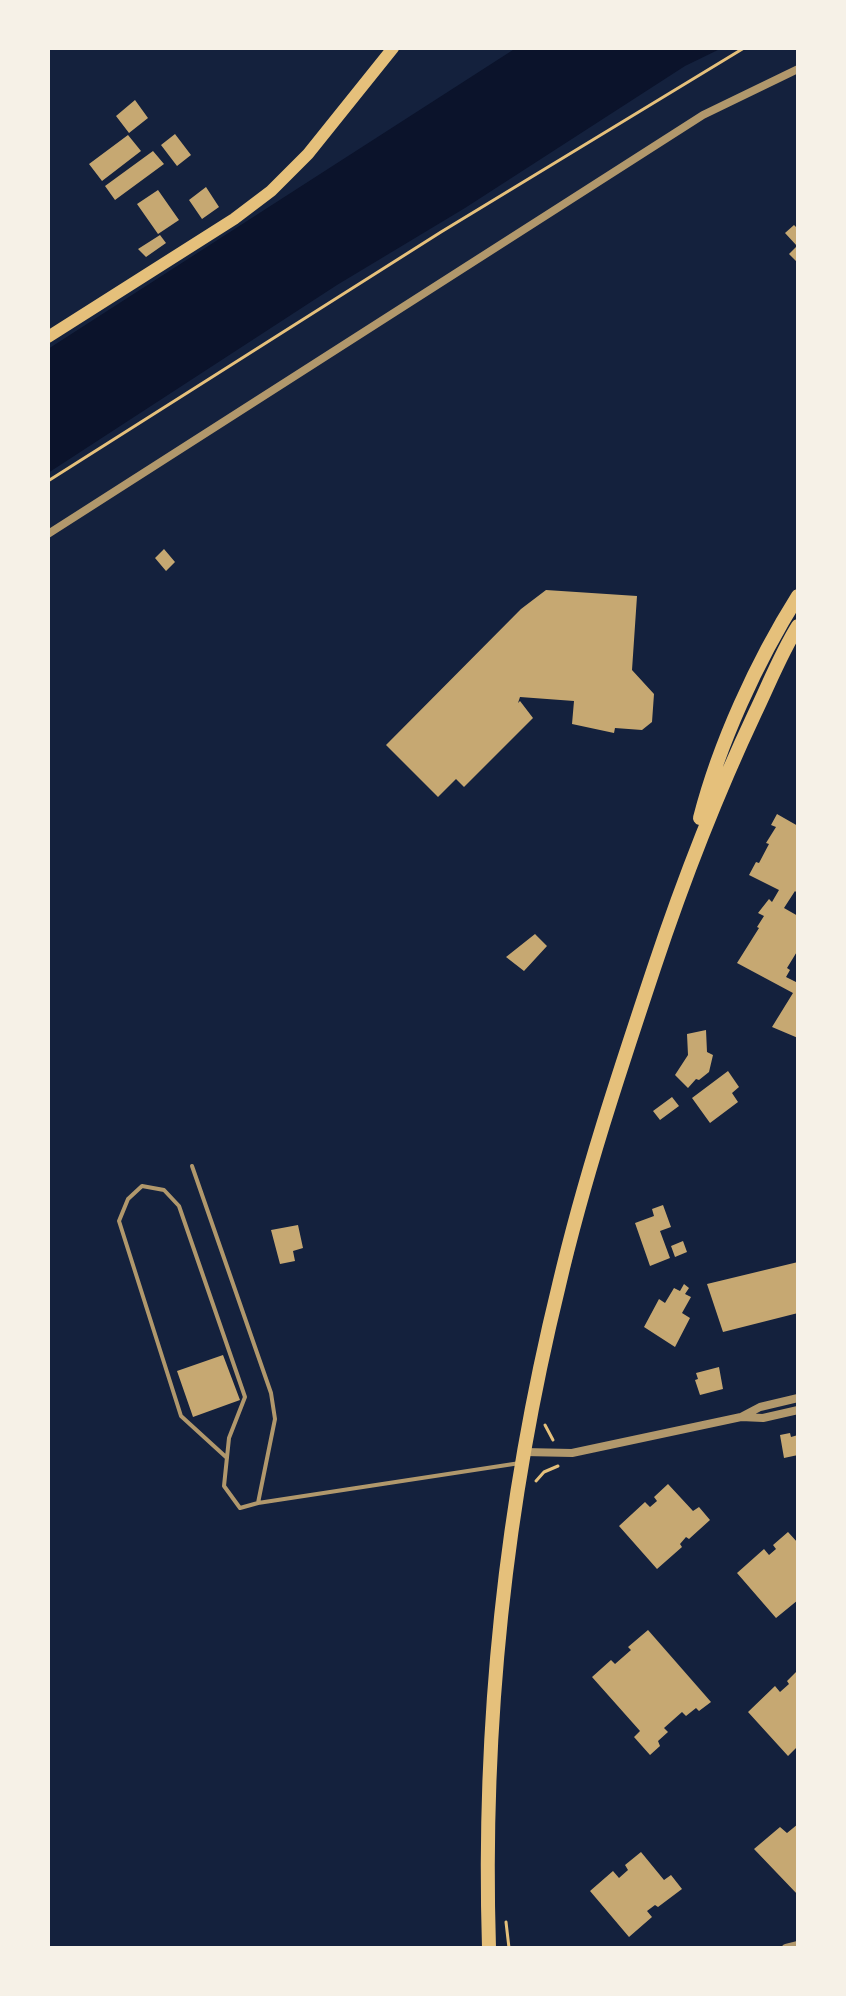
<!DOCTYPE html>
<style>
body{margin:0}
#map{position:relative;width:846px;height:1996px;overflow:hidden;background:#14213d;font-family:Manrope,sans-serif}
canvas{display:block}
.frame{position:absolute;inset:0;border:50px solid #f6f1e7;pointer-events:none}
</style>
<div id="map">
<canvas width="846" height="1996"></canvas>
<div class="frame"></div>
</div>
<script>
const ctx = document.querySelector('canvas').getContext('2d');
ctx.lineJoin = 'round';
function paint(path, color) { ctx.fillStyle = color; ctx.fill(path, 'evenodd'); }
function stroke(path, color, width, dash) { ctx.strokeStyle = color; ctx.lineWidth = width; ctx.lineCap = dash ? 'butt' : 'round'; ctx.setLineDash(dash || []); ctx.stroke(path); }
paint(new Path2D(`
 M516,48h206l-37,18 -220,142 -128,77 -289,188v-124z`), '#0b132b');
paint(new Path2D(`
 M135,100l13,18 -19,15 -13,-17z
 M175,134l16,21 -14,11 -16,-21z
 M128,135l13,16 -39,30 -13,-17z
 M153,151l11,13 -49,36 -10,-14z
 M206,187l13,20 -17,12 -13,-19z
 M158,190l21,30 -21,14 -21,-30z
 M794,225l4,4v34l-9,-9 8,-8 -12,-13z
 M160,235l6,8 -20,14 -8,-8z
 M164,549l11,13 -9,9 -11,-13z
 M546,590l91,6 -5,74 22,24 -2,28 -10,8 -27,-2 -1,5 -42,-9 2,-23 -54,-4 -2,6 2,-2 13,17 -69,69 -8,-8 -18,18 -52,-52 135,-136z
 M777,814l21,12v68l-3,-3 -11,17 14,8v34l-11,18 3,2 -4,7 12,6v55l-26,-11 21,-34 -56,-30 22,-35 -2,-1 7,-11 -6,-3 11,-14 3,3 7,-12 -30,-15 7,-13 3,1 10,-19 -3,-1 10,-16 -5,-2z
 M535,934l12,12 -23,25 -18,-14z
 M706,1030l1,22 6,3 -4,17 -10,8 -3,-1 -8,9 -13,-13 13,-20 -1,-21z
 M728,1071l11,16 -7,6 6,9 -28,21 -18,-25z
 M672,1097l7,9 -19,14 -7,-9z
 M663,1205l8,22 -11,4 10,27 -20,8 -15,-43 19,-7 -2,-7z
 M298,1225l5,23 -10,3 2,10 -15,3 -9,-34z
 M683,1241l4,11 -12,5 -4,-11z
 M798,1262v51l-75,19 -16,-48z
 M684,1284l5,4 -4,6 6,3 -9,16 8,5 -15,29 -31,-20 15,-28 6,4 9,-15 6,3z
 M223,1355l17,45 -47,17 -16,-46z
 M719,1367l4,22 -23,6 -5,-15 3,-1 -2,-6z
 M790,1433l1,4 7,-2v20l-14,3 -4,-23z
 M668,1484l25,27 6,-4 11,13 -21,19 -3,-2 -6,7 2,3 -25,22 -38,-43 26,-24 5,5 7,-6 -3,-4z
 M788,1532l10,11v57l-22,18 -39,-45 27,-24 5,6 7,-6 -3,-4z
 M648,1630l63,72 -12,9 -3,-3 -10,8 -4,-4 -18,16 4,4 -10,9 2,5 -10,9 -16,-18 6,-6 -48,-54 19,-17 4,4 16,-14 -3,-3z
 M798,1670v76l-10,10 -40,-44 27,-26 5,6 9,-8 -2,-3z
 M798,1824v71l-44,-46 26,-22 7,6z
 M641,1852l23,28 7,-5 11,14 -24,18 -3,-2 -8,6 5,6 -23,20 -39,-46 23,-20 6,7 9,-8 -3,-5z`), '#c6a872');
stroke(new Path2D(`
 M48,481l393,-249 303,-184
 M545,1425l8,15
 M536,1481l8,-9 14,-6
 M506,1922l3,26`), '#e5c07b', 3);
stroke(new Path2D(`
 M192,1166l79,227 4,26 -17,84 262,-40
 M227,1458l-46,-42 -62,-195 9,-22 14,-13 22,4 15,16 66,191 -16,41 -5,48 16,22 18,-5`), '#b1986c', 4);
stroke(new Path2D(`
 M48,534l655,-419 95,-46
 M741,1417l19,-10 38,-9
 M524,1452l48,1 169,-36 22,1 35,-8
 M786,1948l12,-3`), '#b1986c', 8);
stroke(new Path2D(`
 M48,337l186,-118 37,-28 37,-37 85,-106`), '#e5c07b', 12);
stroke(new Path2D(`
 M700,818c19,-74 57,-157 98,-222
 M489,1948c-7,-222 17,-447 70,-663 25,-107 60,-212 95,-317 29,-87 62,-172 101,-255 14,-29 26,-60 43,-87`), '#e5c07b', 14);
</script>
